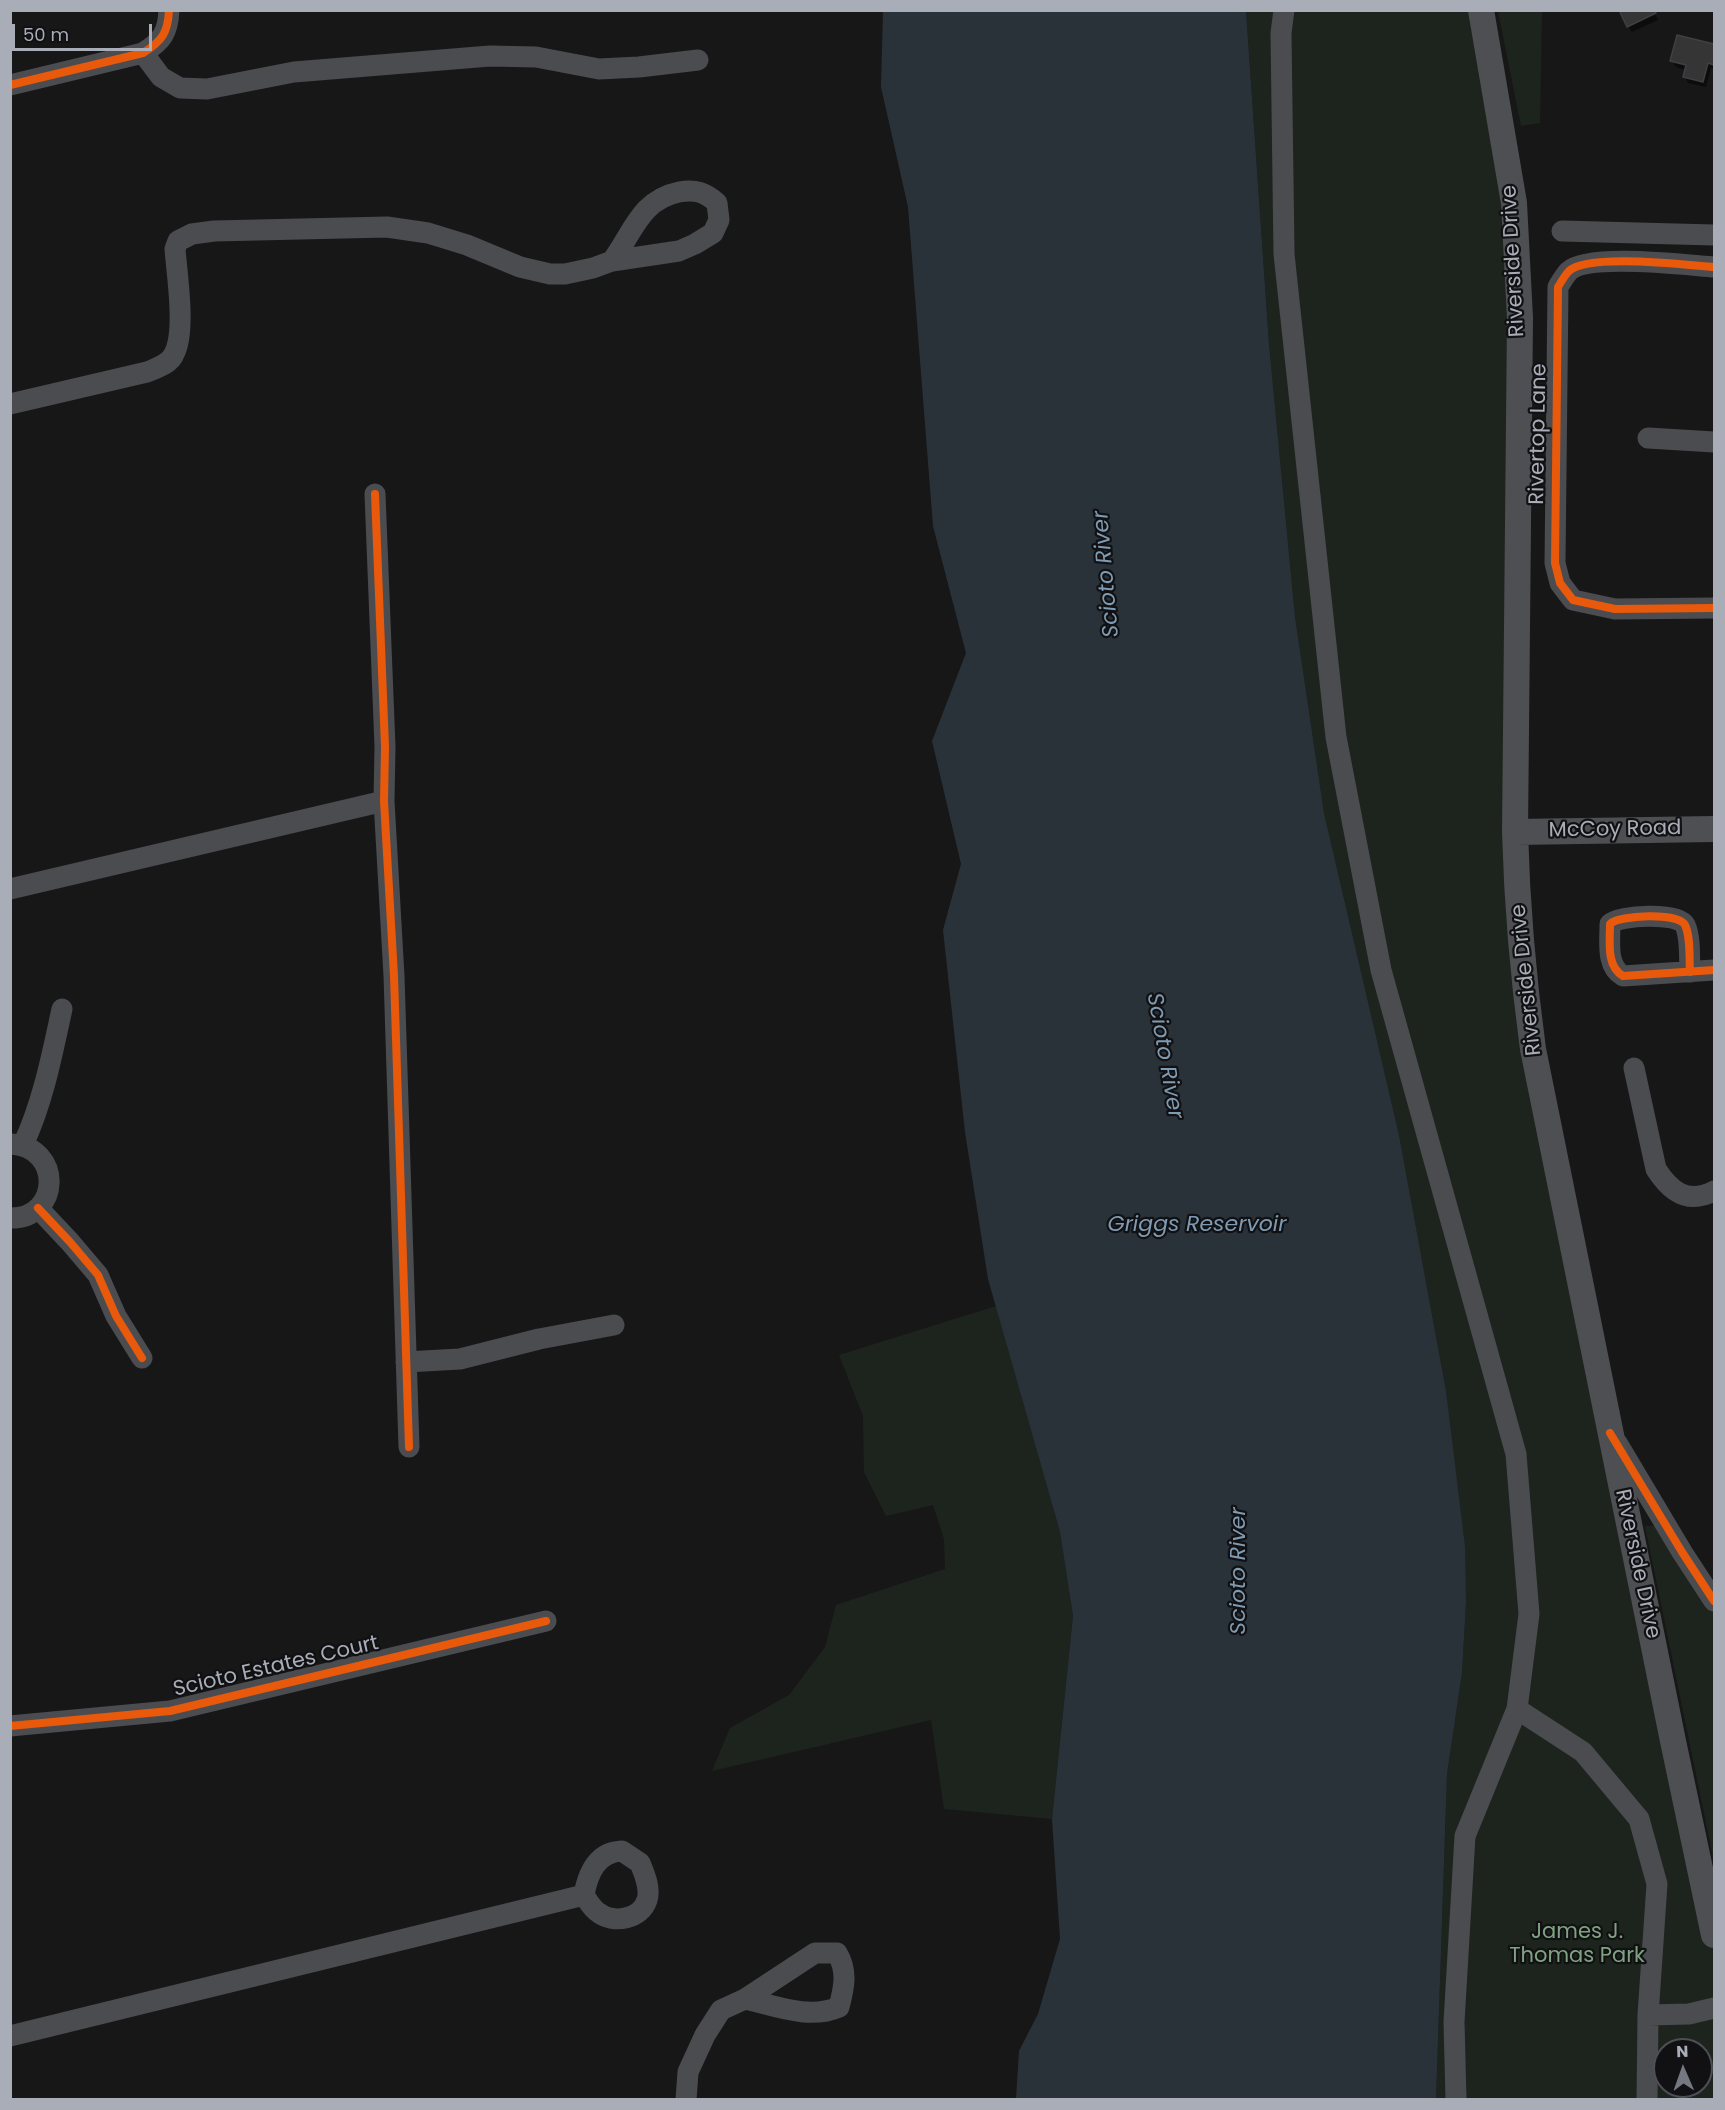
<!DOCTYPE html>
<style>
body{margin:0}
#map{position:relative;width:1725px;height:2110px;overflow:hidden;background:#171717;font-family:Poppins,sans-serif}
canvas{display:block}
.frame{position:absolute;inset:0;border:12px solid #a8adb8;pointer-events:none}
.north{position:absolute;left:1653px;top:2038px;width:60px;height:60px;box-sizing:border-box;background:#111113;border:2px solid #4d4f55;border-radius:50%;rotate:358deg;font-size:16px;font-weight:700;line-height:24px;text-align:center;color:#a8adb8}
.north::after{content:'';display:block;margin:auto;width:21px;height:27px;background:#757880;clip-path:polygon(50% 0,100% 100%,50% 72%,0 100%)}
.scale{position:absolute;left:12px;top:24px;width:140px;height:27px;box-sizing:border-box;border:3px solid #a8adb8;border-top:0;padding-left:8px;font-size:18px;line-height:21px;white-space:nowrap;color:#a8adb8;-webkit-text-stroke:4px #111113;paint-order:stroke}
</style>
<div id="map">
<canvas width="1725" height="2110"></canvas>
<div class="frame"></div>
<div class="north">N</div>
<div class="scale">50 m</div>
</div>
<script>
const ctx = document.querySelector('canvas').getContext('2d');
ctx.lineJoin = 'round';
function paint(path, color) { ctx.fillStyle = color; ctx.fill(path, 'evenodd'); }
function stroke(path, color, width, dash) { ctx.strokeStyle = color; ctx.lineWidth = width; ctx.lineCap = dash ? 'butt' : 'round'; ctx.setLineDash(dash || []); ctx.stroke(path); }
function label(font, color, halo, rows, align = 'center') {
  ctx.font = font + ' Poppins,sans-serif'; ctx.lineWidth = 4.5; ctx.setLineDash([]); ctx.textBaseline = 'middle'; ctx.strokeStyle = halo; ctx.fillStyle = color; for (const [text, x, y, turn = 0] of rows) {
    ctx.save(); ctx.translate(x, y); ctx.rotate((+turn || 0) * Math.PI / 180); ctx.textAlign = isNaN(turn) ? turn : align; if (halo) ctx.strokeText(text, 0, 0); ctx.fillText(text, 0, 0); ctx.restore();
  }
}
paint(new Path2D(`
 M1246,11h235l30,179 6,716 197,1030v163h-278l11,-325 15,-101 4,-70 -20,-212 -47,-256 -75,-322 -29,-196 -26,-273zM1665,2050h36v36h-36z
 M1498,11h44l-2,112 -19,3z
 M996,1306l64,226 13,84 -21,203 -108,-10 -13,-89 -219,51 18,-43 59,-33 36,-48 11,-42 109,-36 -1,-30 -11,-34 -47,11 -22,-44 -1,-56 -24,-61z
 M1645,1526h13l56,87v249z`), '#1d241e');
paint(new Path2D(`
 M883,11h363l23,333 26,273 29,196 75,322 47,256 19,156 1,56 -4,70 -15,101 -11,325h-420l3,-48 19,-37 22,-75 -8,-120 21,-203 -13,-84 -72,-253 -23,-147 -22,-202 18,-66 -29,-123 34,-88 -33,-127 -25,-319 -27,-120z`), '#2a3239');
paint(new Path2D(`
 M1653,10l5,10 -26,12 -4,-6z
 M1678,37l36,9v23l-3,-1 -5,19 -18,-4 -3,-6 1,-7 -10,-3 -4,-6z`), '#0007');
const building = new Path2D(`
 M1619,10h35l2,3 -29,14z
 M1677,35l37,9v21l-6,-2 -5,19 -20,-5 3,-12 -16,-4z`);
paint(building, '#353536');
stroke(building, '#3f4043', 1.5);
stroke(new Path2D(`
 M1284,10l-3,23 3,221 52,483 45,233 135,484 13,160 -12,95 -52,127 -11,186 2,78
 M143,53l18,24 19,11 27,1 87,-17 196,-16 46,1 63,12 40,-2 59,-7
 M10,85l133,-32c19,-12 25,-20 26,-43
 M1562,231l152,4
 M1714,267c-28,-2 -126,-14 -145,4 -4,4 -8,11 -11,16l-3,276 5,20 13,17 42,9 99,-1
 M10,404l137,-32c10,-4 23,-8 27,-18 12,-22 3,-79 1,-105l3,-8 14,-7 22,-3 173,-4 41,6 39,12 53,22 30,7h15l28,-6 19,-7 67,-10 16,-7 18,-11 6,-13 -2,-17c-12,-11 -22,-14 -38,-11 -39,8 -46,41 -67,69
 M1648,438l66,4
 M375,494l10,253 -1,54 10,175 15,471
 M10,889l374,-88
 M1690,972c-1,-14 1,-34 -5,-47 -7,-13 -66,-10 -75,-1 0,18 -4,42 13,52l91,-6
 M1634,1068l22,101c14,22 31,36 58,22
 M23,1145c20,-43 29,-90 39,-136
 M38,1208l32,34 28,33 18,41 26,42
 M10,1218c51,1 53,-71 1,-74
 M406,1362l54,-3 79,-20 75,-14
 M1617,1443l65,109 32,49
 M1517,1709l66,43 56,67 18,65 -9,131 -1,85
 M10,1726l160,-15 376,-90
 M622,1851l18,12c4,10 11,25 7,37 -6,19 -33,24 -48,13 -7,-4 -11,-12 -15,-18 4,-22 13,-43 38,-44z
 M1648,2015l41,-1 25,-6
 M10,2036l574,-141
 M686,2100l2,-28 17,-37 16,-25 24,-11 70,-46h22c11,18 7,35 2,54 -30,13 -63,-1 -94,-8`), '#4b4c50', 21);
stroke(new Path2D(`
 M1481,10l33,193 6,115 -5,514c2,73 8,144 18,217l140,692 41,194
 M1515,832l199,-3`), '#4d4f52', 26);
stroke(new Path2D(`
 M10,85l133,-32c19,-12 25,-20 26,-43
 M1714,267c-28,-2 -126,-14 -145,4 -4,4 -8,11 -11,16l-3,276 5,20 13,17 42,9 99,-1
 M375,494l10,253 -1,54 10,175 15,471
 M1690,972c-1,-14 1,-34 -5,-47 -7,-13 -66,-10 -75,-1 0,18 -4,42 13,52l91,-6
 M38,1208l32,34 28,33 18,41 26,42
 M1610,1433l72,119 32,49
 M10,1726l160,-15 376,-90`), '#e8590c', 8);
label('21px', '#a8adb8', '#111113', [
 ["Riverside Drive",1514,261,-93],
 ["Rivertop Lane",1539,434,-89],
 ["McCoy Road",1615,830,-1],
 ["Riverside Drive",1527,980,-96],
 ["Riverside Drive",1637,1564,78],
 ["Scioto Estates Court",276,1667,-13]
]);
label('21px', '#7fa381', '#111113', [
 ["James J.",1577,1933],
 ["Thomas Park",1577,1957]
]);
label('italic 22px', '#7f9bb3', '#111113', [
 ["Scioto River",1107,574,-95],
 ["Scioto River",1164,1056,80],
 ["Griggs Reservoir",1197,1225],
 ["Scioto River",1239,1571,-90]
]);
</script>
